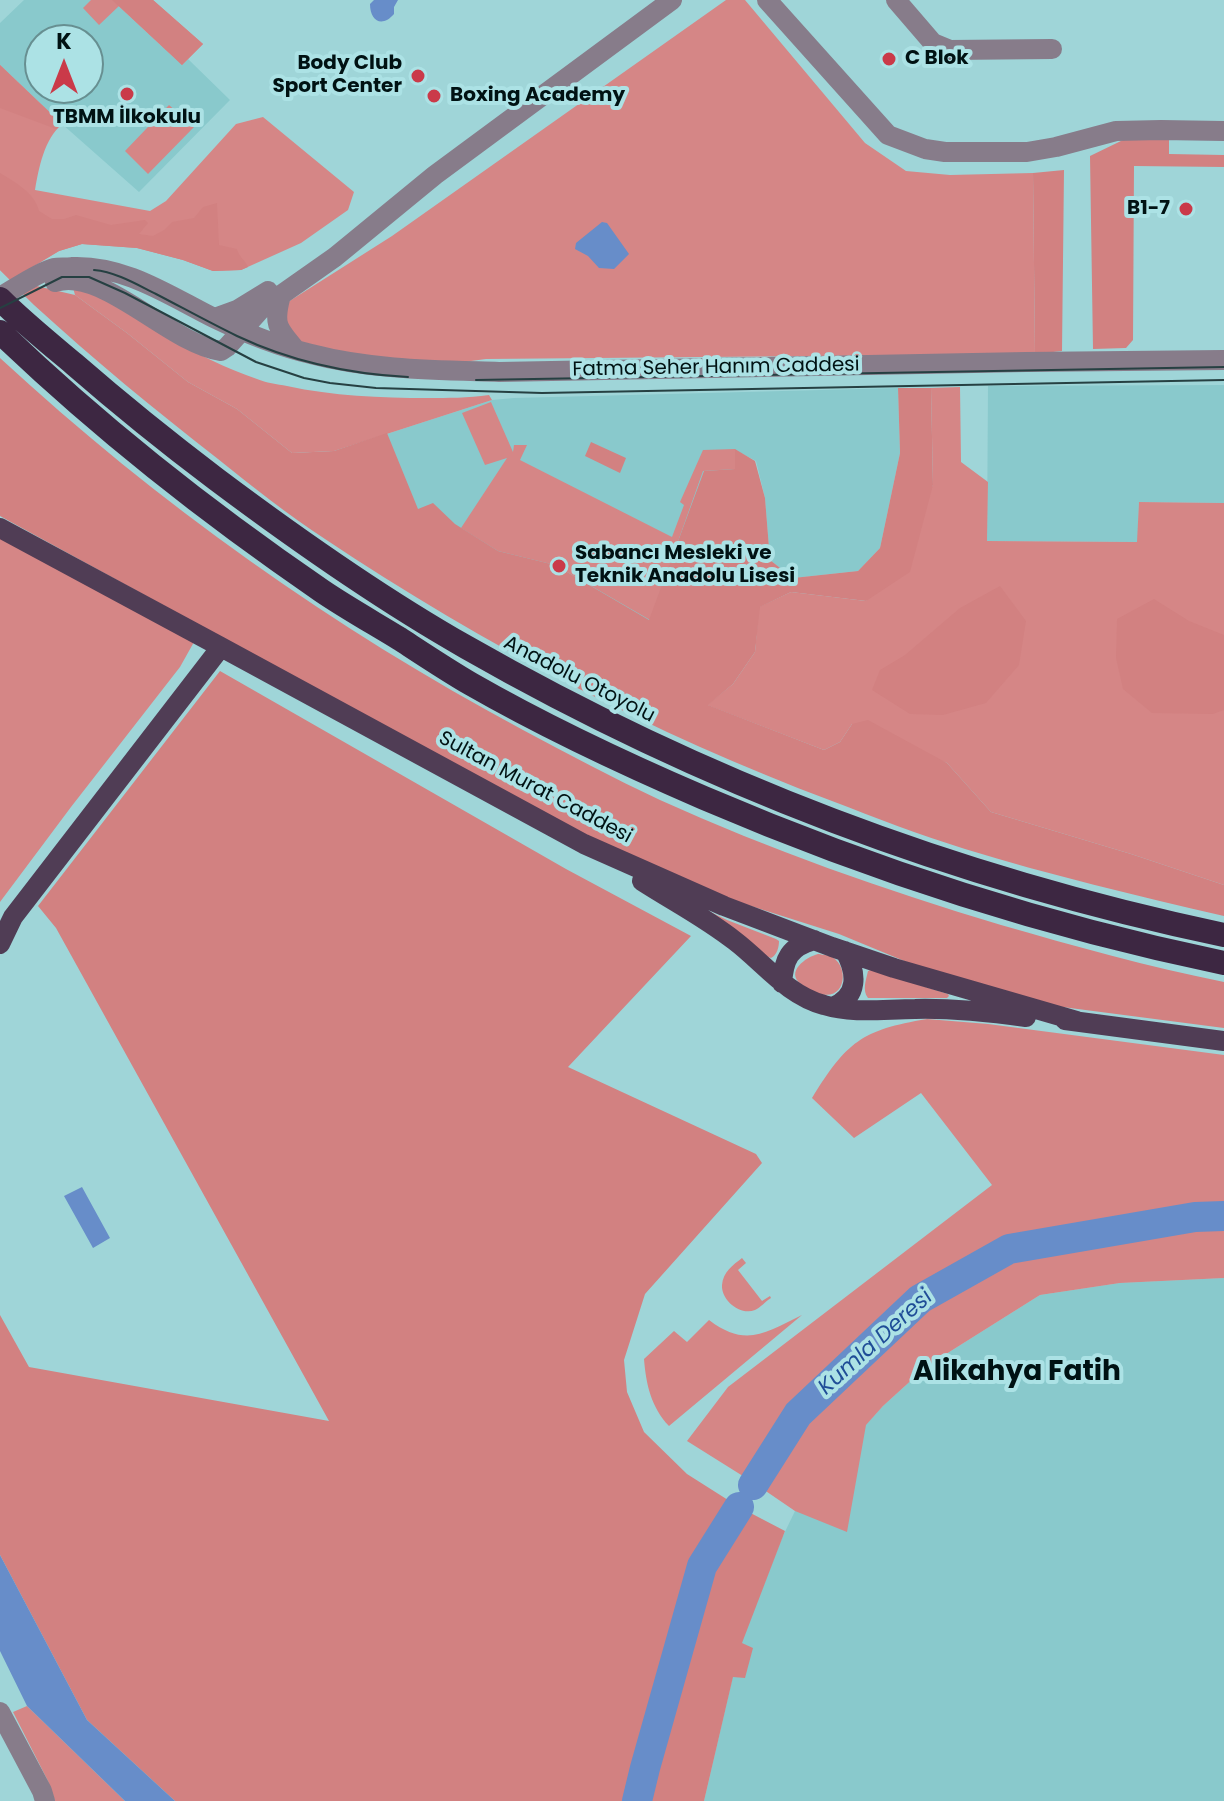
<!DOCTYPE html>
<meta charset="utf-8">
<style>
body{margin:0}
#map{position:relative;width:1224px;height:1801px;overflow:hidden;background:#9fd5d8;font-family:Poppins,sans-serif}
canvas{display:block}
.north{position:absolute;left:24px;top:24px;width:80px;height:80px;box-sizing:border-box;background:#ace2e5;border:2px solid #678f91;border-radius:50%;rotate:0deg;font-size:22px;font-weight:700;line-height:32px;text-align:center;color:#001213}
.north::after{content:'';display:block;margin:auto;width:28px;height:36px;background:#ca3a49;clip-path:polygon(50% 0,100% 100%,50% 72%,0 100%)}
</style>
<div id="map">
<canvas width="1224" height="1801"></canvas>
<div class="north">K</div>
</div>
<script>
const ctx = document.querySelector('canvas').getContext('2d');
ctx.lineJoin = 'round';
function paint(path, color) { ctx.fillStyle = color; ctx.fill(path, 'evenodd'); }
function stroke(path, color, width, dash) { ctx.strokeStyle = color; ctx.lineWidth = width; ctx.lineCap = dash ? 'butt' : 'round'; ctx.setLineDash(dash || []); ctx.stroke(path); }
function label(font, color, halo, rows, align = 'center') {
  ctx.font = font + ' Poppins,sans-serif'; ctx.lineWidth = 8; ctx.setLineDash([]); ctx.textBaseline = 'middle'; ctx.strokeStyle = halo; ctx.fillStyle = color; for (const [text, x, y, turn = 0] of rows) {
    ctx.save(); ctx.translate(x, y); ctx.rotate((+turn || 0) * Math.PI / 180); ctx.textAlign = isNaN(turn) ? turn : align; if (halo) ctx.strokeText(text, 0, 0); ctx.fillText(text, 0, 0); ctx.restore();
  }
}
paint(new Path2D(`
 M24,0h88l70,65 6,-6 42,41 -91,92 -77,-68 -62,-59v-42zM40,40h48v48h-48z
 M1224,385v118l-85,-1 -1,40 -151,-1 1,-155z
 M898,388l2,65 -20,95 -22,23 -65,7 -23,-18 -5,-62 -9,-37 -21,-11v19l-103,199 -298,-217 158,-51 22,-2z
 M1224,1278v523h-520l29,-125 19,-28 -11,-5 41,-105 13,-27 19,-30 69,-75 44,-40 113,-71 80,-12z`), '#89c9cc');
paint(new Path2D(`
 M91,0h62l50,44 -21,21 -63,-59 -20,19 -16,-17z
 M726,0h19l120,143 41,28 44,4 83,-2 2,181 -549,5 -67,9 -123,-18 -19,-41 115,-73z
 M0,65l62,59c-18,16 -23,43 -27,66l115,21 16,-10 70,-77 27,-7 91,75 -6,18 -47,33 -60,27 -28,1 -30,-11 -46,-12 -55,-4 -23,7 -49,29 -10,-10z
 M169,105l25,22 -46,47 -23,-23z
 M72,284l12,2c55,33 111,72 173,93 9,4 20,5 30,7 46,10 93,12 141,12 20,0 40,0 61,-3l3,5 -158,51 -42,2 -55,-44 -49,-27 -61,-49 -52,-38z
 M960,387l1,75 27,20 -1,59 150,1 2,-40 85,1v382l-93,-31 -140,-42 -44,-49 -95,-39 -12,18 -16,8 -117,-45 26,-21 22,-32 4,-45 32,-15 75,9 67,-116 -2,-97z
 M491,402l22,50 1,-7h13l-7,15 152,77 12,-32 -4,-3 23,-52 32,-1v20l-32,2 -53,149 -95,-55 -57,-14 -37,-23 46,-70 -22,7 -23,-52z
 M0,537l194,105 -14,25 -109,140 -71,95z
 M661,888l66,32 49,19 3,2c0,6 -2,14 -8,17l-5,-2z
 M818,954c1,0 12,2 12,2 23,9 16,61 -29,28 -16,-12 5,-27 17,-30z
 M871,970l77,24 1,2 -2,2h-79c-6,-8 -2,-18 0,-27z
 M927,1019l61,5 236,31v223l-104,5 -80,12 -113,71 -44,40 -17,19 -19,107 -52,-21 -41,-28 -67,-42 41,-54 264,-202 -71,-92 -67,45 -42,-40c35,-56 49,-68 115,-79z
 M742,1258l4,5 -8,7 24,31 8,-5 1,2c-5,3 -11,10 -16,12 -15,6 -34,-10 -33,-25 1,-13 11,-20 20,-27z
 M802,1315l-133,111c-18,-19 -23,-42 -25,-67l30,-28 13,11 22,-22c37,28 56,13 93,-5z
 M27,1706l98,95h-70l-7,-20 -35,-69z`), '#d58686');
paint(new Path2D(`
 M112,0h41l50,44 -21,21z
 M0,65l62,59 -6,5 -56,-21z
 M1169,138v16l55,1v12l-90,-1 -1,174 -7,8 -33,1 -3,-193 33,-16z
 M1064,170l-2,181 -27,3 -2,-181z
 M0,173c15,9 35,20 39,38l13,8h12l12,-4 35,10 34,-5 3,3 -9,11 14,2 11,-6 8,-8 22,-4 9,-11 14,-4 2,42 18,4c2,8 8,11 11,18l-7,3 -28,1 -30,-11 -46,-12 -55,-4 -23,7 -48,29 64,15 52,38 61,49 49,27 55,44 42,-2 53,-18 31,76 15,-6 22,21 43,27 57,14 94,55 55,-149 31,-2v-20l20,12 10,37 5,62 23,18 65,-7 22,-23 20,-95 -2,-65h33l2,97 -23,87 -44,29 -75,-9 -31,15 -5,45 -22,32 -25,21 116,45 16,-8 12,-18 16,-4 79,43 44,49 140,42 93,31v31c-87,-20 -174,-41 -259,-67 -45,-14 -89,-31 -133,-48 -179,-67 -348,-156 -507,-262 -37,-24 -72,-52 -107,-80 -63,-49 -125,-100 -184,-154 -12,-11 -22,-24 -34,-35z
 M0,358c158,146 333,270 523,372 45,24 90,48 137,70 110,50 225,90 341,125 73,21 148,42 223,57v46l-177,-23 -133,-40 -75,-31 -126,-40 -125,-56 -588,-322z
 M591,442l35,16 -6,15 -35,-17z
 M1000,586l26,35 -7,44 -33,38 -43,12 -33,-1 -38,-24 8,-20 25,-15 55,-47z
 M1154,599l35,22 35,14v75l-11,4 -61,-1 -29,-24 -7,-31 1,-39z
 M220,671l346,198 125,67 -123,131 188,87 6,9 -117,131 -21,66 3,32 17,40 43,42 52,33 46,24 -43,112 11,5 -8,30 -12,-1 -29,124h-529l-88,-81 -87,-165v-240l29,52 300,54 -273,-493 -18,-22z`), '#d28181');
paint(new Path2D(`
 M374,0h24l-4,7v7c-12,14 -24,7 -24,-10z
 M602,222l5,1 22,31 -15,15 -15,-1 -11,-12 -13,-7 1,-6z
 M82,1187l28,51 -17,10 -29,-52z
 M0,1555l87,165 88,81h-50l-98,-95 -27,-55z`), '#678dc9');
stroke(new Path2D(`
 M753,1485l45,-71 122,-115 89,-50 186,-32 29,-1
 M637,1801l8,-33 57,-202 37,-59`), '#678dc9', 30);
stroke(new Path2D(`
 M767,0l121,135 37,14 20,3h82l29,-5 60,-16 45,-1 63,1
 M896,0l37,43 17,7 102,-1
 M55,282c47,-16 115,62 166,69l6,-4 34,-38 74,-52 100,-82 237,-175
 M281,295c-8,29 -4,33 15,55
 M0,297c14,-8 40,-26 54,-29 5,-1 12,0 18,-1 53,-2 96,28 142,51 31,15 63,28 97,36 61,16 126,16 188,18l527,-10 198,-2
 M215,318l22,-8 31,-19
 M0,1712l42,79 3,10`), '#877c8a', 20);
stroke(new Path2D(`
 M0,528l221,119 363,197 140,62 108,41 62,21 183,53
 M642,881c31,20 64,37 93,60 29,22 52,54 89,64 29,9 61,4 91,4 37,-1 74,3 111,8
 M0,944l13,-27 208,-270
 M782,983c2,-24 7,-36 32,-43
 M833,1007c26,-11 24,-34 12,-56
 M1065,1020l159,21`), '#503d55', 20);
stroke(new Path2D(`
 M0,299c23,23 49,44 74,65 46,40 93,78 142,115 80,60 162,118 250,168 236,135 492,232 758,288
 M0,332c100,96 208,181 322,259 25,17 52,32 78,48 23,15 47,31 71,45 75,43 154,80 233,114 168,72 341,128 520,165`), '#3d2742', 24);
stroke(new Path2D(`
 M94,270c22,2 42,14 62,24 27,14 54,29 81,42 55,26 111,38 171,41
 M0,308l62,-31h27l36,16 131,69 48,16 26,5 46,5 166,5 682,-13
 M476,380l748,-13`), '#264042', 2);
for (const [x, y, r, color] of [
 [889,59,8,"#ca3a49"],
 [418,76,8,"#ca3a49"],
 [127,94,8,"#ca3a49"],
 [434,96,8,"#ca3a49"],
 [1186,209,8,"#ca3a49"],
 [559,566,8,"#ca3a49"]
]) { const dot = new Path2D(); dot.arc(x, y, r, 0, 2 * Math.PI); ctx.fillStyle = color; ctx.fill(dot); stroke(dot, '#ace2e5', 3); }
label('bold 20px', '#001213', '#ace2e5', [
 ["C Blok",905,59],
 ["Body Club",402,64,"right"],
 ["Sport Center",402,87,"right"],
 ["Boxing Academy",450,96],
 ["TBMM İlkokulu",127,118,"center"],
 ["B1-7",1170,209,"right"],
 ["Sabancı Mesleki ve",575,554],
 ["Teknik Anadolu Lisesi",575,577]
], 'left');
label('20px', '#001213', '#ace2e5', [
 ["Fatma Seher Hanım Caddesi",716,368,-1],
 ["Anadolu Otoyolu",579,680,27],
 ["Sultan Murat Caddesi",535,788,28]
]);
label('italic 22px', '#1f4d97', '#ace2e5', [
 ["Kumla Deresi",876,1343,-42]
]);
label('bold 28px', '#001213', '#ace2e5', [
 ["Alikahya Fatih",1017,1373]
]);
</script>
